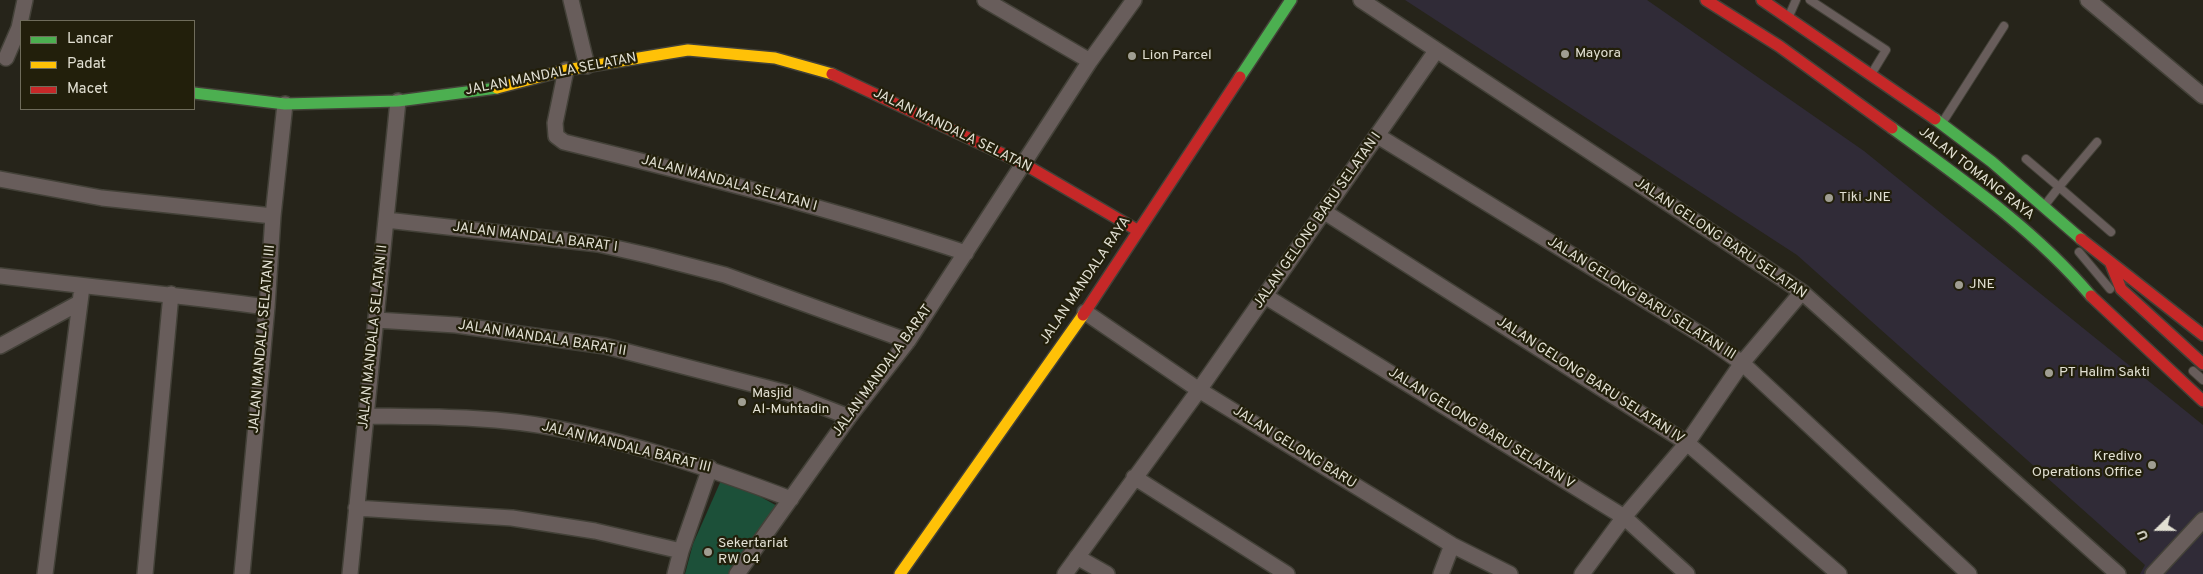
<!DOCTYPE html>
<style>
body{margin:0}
#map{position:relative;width:2203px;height:574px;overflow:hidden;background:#26241a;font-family:Overpass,sans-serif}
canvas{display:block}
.legend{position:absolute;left:20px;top:20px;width:175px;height:90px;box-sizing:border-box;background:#221f0b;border:1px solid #6f6c5b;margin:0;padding:6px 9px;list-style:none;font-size:15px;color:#e2e0d3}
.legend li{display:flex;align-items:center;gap:10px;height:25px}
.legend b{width:25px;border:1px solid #6f6c5b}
.north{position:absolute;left:2133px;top:504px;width:50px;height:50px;-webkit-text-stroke:4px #221f0b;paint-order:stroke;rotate:248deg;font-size:14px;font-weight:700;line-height:20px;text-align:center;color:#e2e0d3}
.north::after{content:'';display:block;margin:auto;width:18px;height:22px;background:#e2e0d3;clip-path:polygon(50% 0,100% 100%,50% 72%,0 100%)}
</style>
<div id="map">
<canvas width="2203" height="574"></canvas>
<ul class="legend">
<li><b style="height:6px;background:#4caf50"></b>Lancar</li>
<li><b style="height:6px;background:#ffc107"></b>Padat</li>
<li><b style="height:6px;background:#c62828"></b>Macet</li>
</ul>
<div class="north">U</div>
</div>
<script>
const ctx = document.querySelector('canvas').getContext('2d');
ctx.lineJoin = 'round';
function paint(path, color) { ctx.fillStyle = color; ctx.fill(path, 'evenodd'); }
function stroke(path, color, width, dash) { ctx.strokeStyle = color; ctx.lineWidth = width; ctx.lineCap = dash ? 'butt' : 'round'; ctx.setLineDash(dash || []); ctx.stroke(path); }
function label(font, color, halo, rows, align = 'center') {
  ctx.font = font + ' Overpass,sans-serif'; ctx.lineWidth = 4.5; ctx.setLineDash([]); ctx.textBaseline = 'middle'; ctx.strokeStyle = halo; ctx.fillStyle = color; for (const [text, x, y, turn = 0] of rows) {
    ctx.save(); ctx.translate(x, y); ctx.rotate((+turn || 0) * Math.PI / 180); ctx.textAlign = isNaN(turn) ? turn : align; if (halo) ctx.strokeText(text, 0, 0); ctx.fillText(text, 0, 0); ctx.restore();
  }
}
paint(new Path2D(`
 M1405,0h242l217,151 339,274v149h-63l5,-9 -348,-310z`), '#302b37');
paint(new Path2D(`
 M723,476l56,31 -44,67h-50l8,-30z`), '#1c5039');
const lane = new Path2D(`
 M1810,0l76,50 -14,23
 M1789,16l7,-16
 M1944,120l60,-94
 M2097,142l-38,45 52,45
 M2026,159l33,28 -14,18
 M2079,252l31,37
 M2193,371l10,9`);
const street = new Path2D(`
 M571,0l16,66
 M985,0l105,61
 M1361,0l441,292 316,282
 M2088,0l115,96
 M6,58l13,-30 6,-28
 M566,70l-11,53 1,13 8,6c135,33 269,67 402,111
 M1378,136l327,201 37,26 227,211
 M0,179l102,19 171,18
 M1323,211l364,232 152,131
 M386,220l212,24 53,12 74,19 183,66
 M0,276c89,11 178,19 267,31
 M1265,296l359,221 63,57
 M1085,312l114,78 253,155 58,29
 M376,320l80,5 149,21 182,47 62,24
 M0,346l79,-43
 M365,416c63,1 128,0 190,12 81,15 159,42 236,71
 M1134,477l153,97
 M356,508l156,10 83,13 86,20
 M1077,557l30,17
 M45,574l37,-287
 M145,574l26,-280
 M242,574l25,-267 6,-91 12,-112
 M350,574l48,-473
 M675,574l6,-23 29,-83
 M737,574l112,-157 59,-76 182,-280 44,-61
 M1065,574l134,-184 237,-339
 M1441,574l11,-29
 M1582,574l42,-57 63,-74 55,-80 60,-71
 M2153,574l50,-54`);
const fast = new Path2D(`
 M1240,77l51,-77
 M194,93l91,11 113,-3 99,-13
 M1935,119l57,43 89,77
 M1892,128c70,51 143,102 199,168`);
const slow = new Path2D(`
 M497,88l69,-18 122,-20 87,8 57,16
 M900,574l183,-259`);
const jam = new Path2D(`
 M1706,0l73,46 113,82
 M1762,0l173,119
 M832,74l192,90 113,66
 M2081,239l122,96
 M2111,264l10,25 82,75
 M2091,296l112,105
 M1083,315l157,-238`);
stroke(lane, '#434138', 10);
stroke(street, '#434138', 18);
stroke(fast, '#434138', 14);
stroke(slow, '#434138', 14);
stroke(jam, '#434138', 14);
stroke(lane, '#685d5b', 8);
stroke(street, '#685d5b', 15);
stroke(fast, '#4caf50', 11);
stroke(slow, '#ffc107', 11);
stroke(jam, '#c62828', 11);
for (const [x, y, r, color] of [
 [1565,54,5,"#a09e92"],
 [1132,56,5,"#a09e92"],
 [1829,198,5,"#a09e92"],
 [1959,285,5,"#a09e92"],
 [2049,373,5,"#a09e92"],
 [742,402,5,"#a09e92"],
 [2152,465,5,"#a09e92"],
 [708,552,5,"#a09e92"]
]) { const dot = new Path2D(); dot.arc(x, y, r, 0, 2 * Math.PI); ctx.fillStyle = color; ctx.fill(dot); stroke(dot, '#221f0b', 2); }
label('14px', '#e2e0d3', '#221f0b', [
 ["Mayora",1575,54],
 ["Lion Parcel",1142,56],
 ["Tiki JNE",1839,198],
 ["JNE",1969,285],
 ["PT Halim Sakti",2059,373],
 ["Masjid",752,394],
 ["Al-Muhtadin",752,410],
 ["Kredivo",2142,457,"right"],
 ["Operations Office",2142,473,"right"],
 ["Sekertariat",718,544],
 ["RW 04",718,560]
], 'left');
label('14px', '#e2e0d3', '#221f0b', [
 ["JALAN MANDALA SELATAN",551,75,-11],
 ["JALAN MANDALA SELATAN",952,131,26],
 ["JALAN TOMANG RAYA",1976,174,38],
 ["JALAN MANDALA SELATAN I",729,184,15],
 ["JALAN GELONG BARU SELATAN I",1318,221,-55],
 ["JALAN MANDALA BARAT I",535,238,7],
 ["JALAN GELONG BARU SELATAN",1720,239,34],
 ["JALAN MANDALA RAYA",1086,281,-56],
 ["JALAN GELONG BARU SELATAN III",1641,299,32],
 ["JALAN MANDALA SELATAN II",374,337,-84],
 ["JALAN MANDALA SELATAN III",263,339,-85],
 ["JALAN MANDALA BARAT II",542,339,9],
 ["JALAN MANDALA BARAT",883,371,-54],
 ["JALAN GELONG BARU SELATAN IV",1590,381,33],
 ["JALAN GELONG BARU SELATAN V",1481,429,32],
 ["JALAN MANDALA BARAT III",626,448,14],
 ["JALAN GELONG BARU",1294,448,32]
]);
</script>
